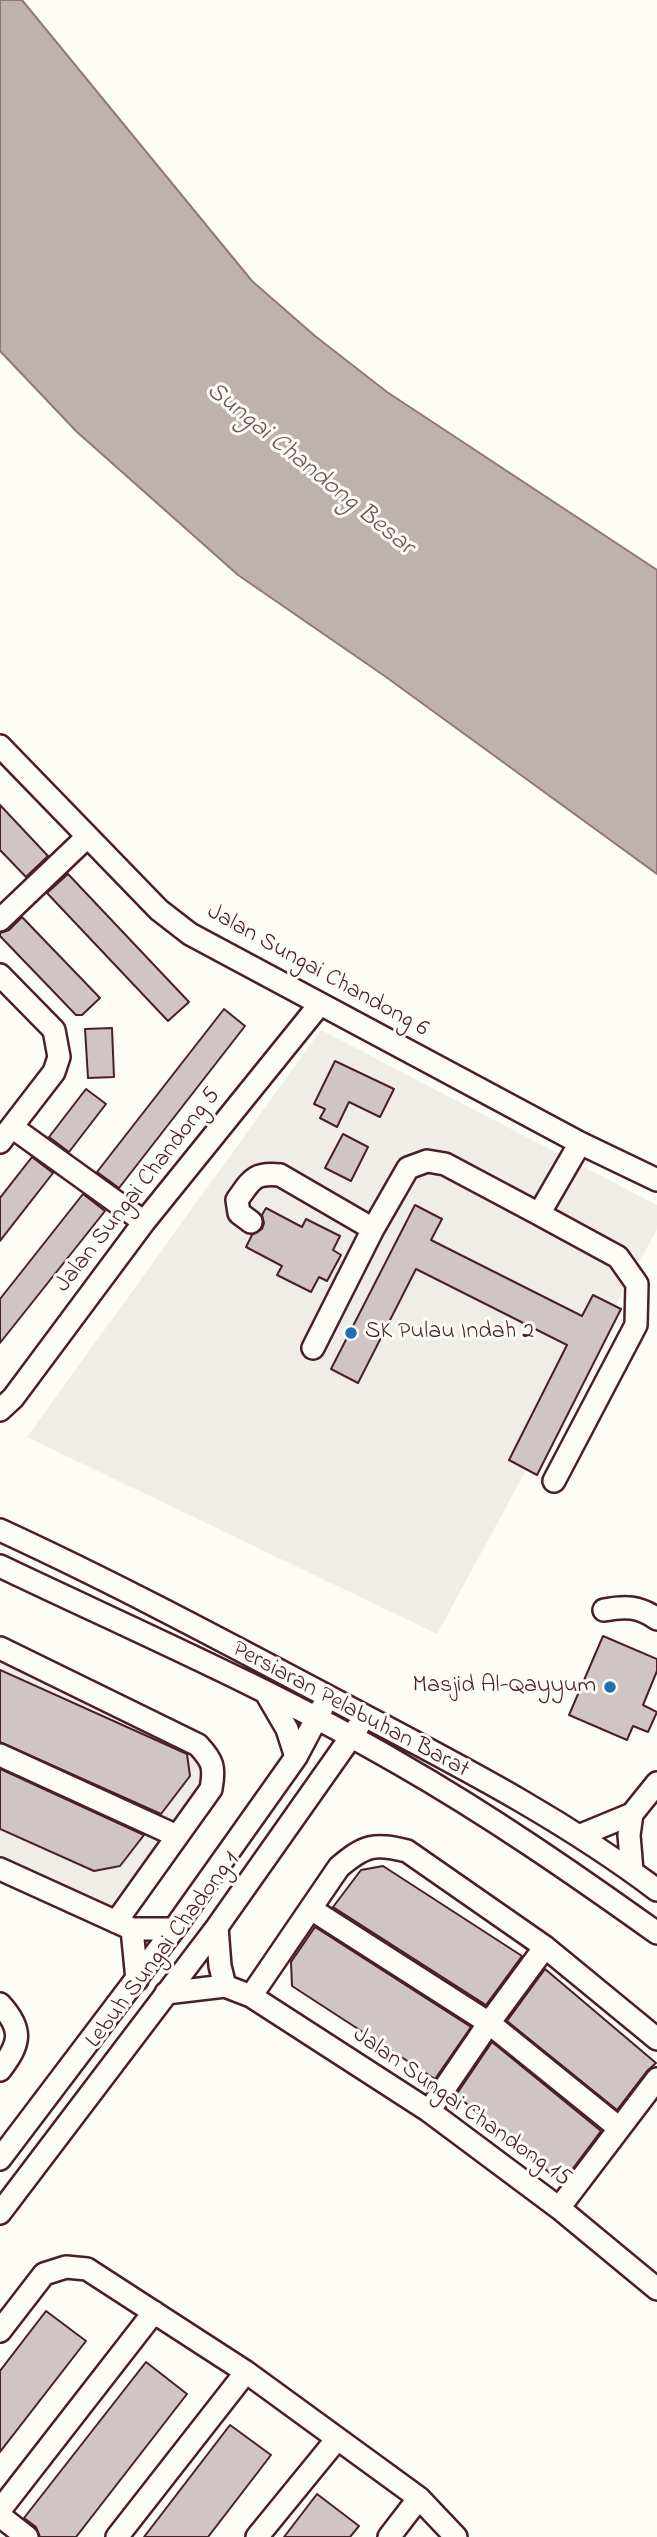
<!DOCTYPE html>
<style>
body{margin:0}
canvas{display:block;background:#fdfcf7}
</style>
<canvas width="657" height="2537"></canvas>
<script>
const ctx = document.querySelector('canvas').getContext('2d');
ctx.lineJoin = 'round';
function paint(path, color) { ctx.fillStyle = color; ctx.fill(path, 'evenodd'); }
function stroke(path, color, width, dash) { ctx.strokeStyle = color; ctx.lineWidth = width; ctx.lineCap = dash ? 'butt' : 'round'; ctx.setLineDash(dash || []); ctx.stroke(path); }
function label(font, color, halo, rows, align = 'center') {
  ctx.font = font + ' "Indie Flower",sans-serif'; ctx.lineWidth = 6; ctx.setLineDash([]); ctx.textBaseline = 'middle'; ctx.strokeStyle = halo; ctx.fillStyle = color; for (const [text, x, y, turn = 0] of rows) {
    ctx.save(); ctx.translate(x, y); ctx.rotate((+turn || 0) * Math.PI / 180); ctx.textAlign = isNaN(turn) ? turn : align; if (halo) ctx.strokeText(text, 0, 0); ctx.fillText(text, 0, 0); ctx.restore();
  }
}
paint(new Path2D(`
 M321,1030l336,175v24l-220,405 -410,-197z
 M0,1657l191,94 13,9v26l-89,127 -115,-52z`), '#f0ece8');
const water = new Path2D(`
 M0,0h22l230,281 63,55 72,56 270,178v304l-271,-197 -148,-102 -161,-143 -77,-81z`);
paint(water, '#c0b1b1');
stroke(water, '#91777b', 2);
const building = new Path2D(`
 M0,805l48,51 -22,21 -26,-27z
 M68,874l121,128 -21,19 -121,-128z
 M22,917l78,81 -18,17h-6l-76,-79v-3l9,-3z
 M224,1009l21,17 -126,162 -22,-16z
 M112,1028l2,49 -26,1 -3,-49z
 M335,1061l59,28 -14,28 -31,-15 -12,25 -17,-9 5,-9 -11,-5z
 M86,1089l20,15 -37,48 -20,-15z
 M343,1134l25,13 -17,34 -26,-13z
 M32,1157l21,16 -53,68v-43z
 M83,1194l22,17 -105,132v-44z
 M415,1205l27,14 -11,21 151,76 11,-21 28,14 -84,166 -28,-15 58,-115 -151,-76 -58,114 -27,-14z
 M266,1208l36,19 4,-8 34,17 -7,14 8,5 -14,26 -8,-4 -8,15 -34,-17 5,-9 -36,-19 6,-12 10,-6 2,-6 -2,-8z
 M603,1636l54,23v12l-14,34 14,7 -9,20 -15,-6 -6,14 -58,-25z
 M0,1670l187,84 3,22 -29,38 -161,-72z
 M0,1769l144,66 -24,31 -26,5 -94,-42z
 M383,1866l139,90 -36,49 -153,-98 28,-37z
 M315,1927l156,100 -36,52 -143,-93 -1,-24z
 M545,1969l111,94 -9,8 -30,39 -110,-89z
 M492,2042l109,89 -39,52 -106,-88z
 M46,2311l40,30 -86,111v-81z
 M146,2362l41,32 -111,143h-36l-4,-10 -12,-9z
 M230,2425l41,30 -13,17 -50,65h-64z
 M317,2494l42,32 -9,11h-66z`);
paint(building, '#d0c5c4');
stroke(building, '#4a1f2b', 2);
const minor = new Path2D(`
 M0,746l159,164 31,24 390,209 77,37
 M0,920l87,-83
 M0,975l54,55 5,27 -5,15 -54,70
 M12,1127l132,95
 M539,1214l79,43 19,27 -1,41 -82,156
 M251,1222l-12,-9 -2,-13c14,-19 16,-28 43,-25l93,54
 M313,1348l60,-119 35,-61 19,-7 18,3 94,50 41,-71
 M0,1410l13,-12 131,-176 176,-218
 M0,1530c124,57 244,122 365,186 102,54 199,104 292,174
 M0,1566c134,64 271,123 400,198 89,51 173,109 257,169
 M604,1610c21,-4 35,-4 53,9
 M0,1648l198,97c15,16 17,22 13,44l-95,133
 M266,1693l21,36 9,28
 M0,1755l177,81
 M632,1814l-3,21 3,36
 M581,1835l51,-21 25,-31
 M0,1869l132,60h42
 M311,1909l178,114 130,105
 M217,1927l3,39 5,20
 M132,1929l5,51
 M166,1993l59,-7 26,10 178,115 130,97 98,81
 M251,1996l88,-129c26,-22 35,-24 68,-16l138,96 112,92
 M0,2004c24,26 20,40 0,66
 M429,2111l60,-88 56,-76
 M0,2159l174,-230 122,-172 26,-49
 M559,2208l98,-129
 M0,2213l217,-286 141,-200
 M0,2331l44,-57 22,-7 21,2 159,103 173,126 37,39
 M0,2510l154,-198
 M0,2516l27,21
 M117,2537l129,-165
 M257,2537l80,-98
 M389,2537l30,-39`);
stroke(minor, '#4a1f2b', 26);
stroke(minor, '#fdfcf7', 21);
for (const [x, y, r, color] of [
 [351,1333,7,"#1f6fb2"],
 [610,1687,7,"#1f6fb2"]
]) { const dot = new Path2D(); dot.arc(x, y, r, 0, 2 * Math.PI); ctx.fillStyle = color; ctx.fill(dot); stroke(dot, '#fdfcf7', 2.5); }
label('24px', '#4a1f2b', '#fdfcf7', [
 ["Jalan Sungai Chandong 6",317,972,29],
 ["Jalan Sungai Chandong 5",139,1191,-52],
 ["Persiaran Pelabuhan Barat",350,1711,28],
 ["Lebuh Sungai Chadong 1",164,1951,-53],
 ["Jalan Sungai Chandong 15",461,2108,35]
]);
label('24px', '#4a1f2b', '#fdfcf7', [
 ["SK Pulau Indah 2",365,1333],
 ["Masjid Al-Qayyum",596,1687,"right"]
], 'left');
label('italic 26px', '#73525a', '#fdfcf7', [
 ["Sungai Chandong Besar",309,470,39]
]);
</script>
